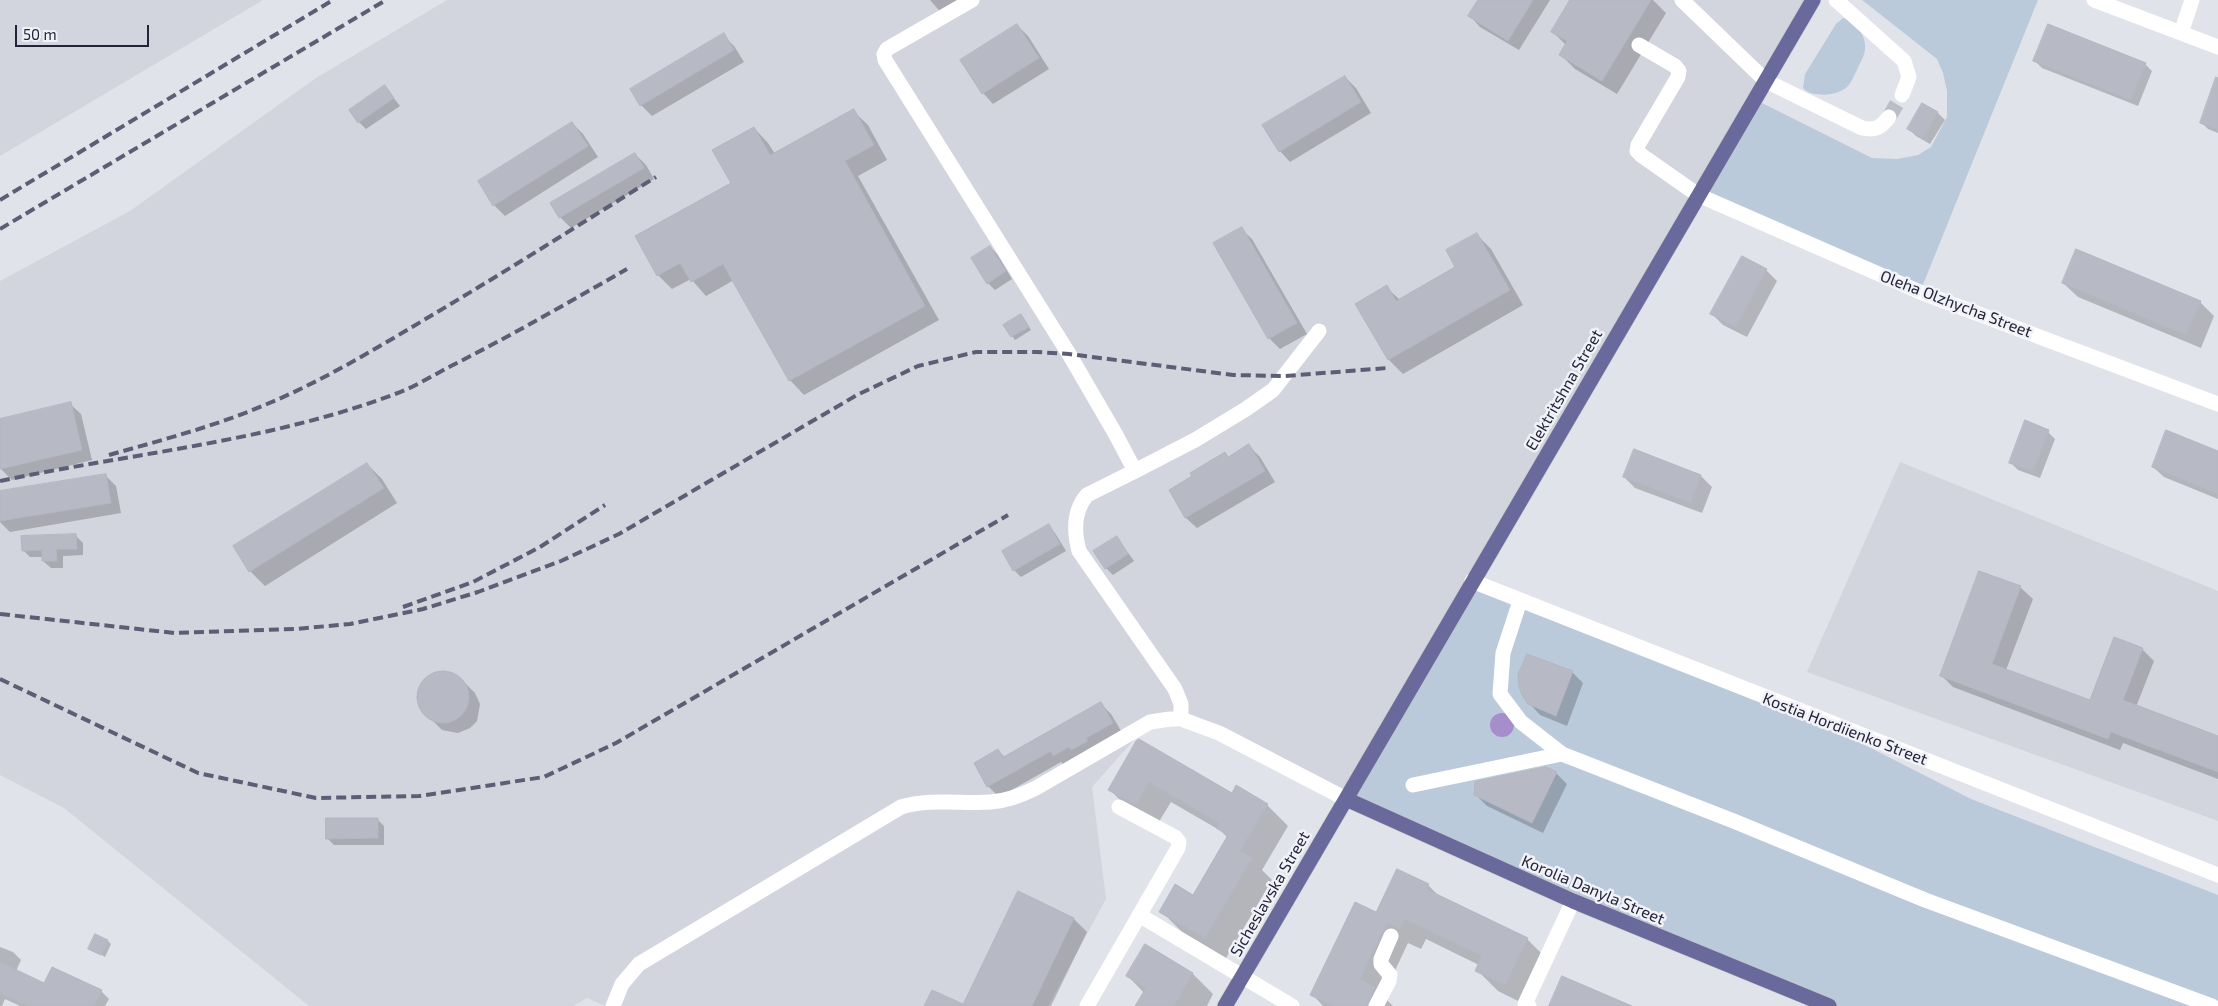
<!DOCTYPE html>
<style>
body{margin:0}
#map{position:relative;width:2218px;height:1006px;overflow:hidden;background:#e1e3ea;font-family:"Exo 2",sans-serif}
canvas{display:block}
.scale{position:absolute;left:15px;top:25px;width:134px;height:22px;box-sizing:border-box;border:2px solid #232339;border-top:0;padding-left:6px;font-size:15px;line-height:18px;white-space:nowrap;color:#232339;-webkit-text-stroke:4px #f1f2f7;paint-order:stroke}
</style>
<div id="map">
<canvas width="2218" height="1006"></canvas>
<div class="scale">50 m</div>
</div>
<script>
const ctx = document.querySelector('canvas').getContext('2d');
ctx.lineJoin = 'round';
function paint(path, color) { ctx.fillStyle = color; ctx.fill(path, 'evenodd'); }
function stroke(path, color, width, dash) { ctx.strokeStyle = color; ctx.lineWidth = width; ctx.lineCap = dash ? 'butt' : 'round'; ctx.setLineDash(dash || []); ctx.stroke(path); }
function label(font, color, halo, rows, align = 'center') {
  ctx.font = font + ' "Exo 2",sans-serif'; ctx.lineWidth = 5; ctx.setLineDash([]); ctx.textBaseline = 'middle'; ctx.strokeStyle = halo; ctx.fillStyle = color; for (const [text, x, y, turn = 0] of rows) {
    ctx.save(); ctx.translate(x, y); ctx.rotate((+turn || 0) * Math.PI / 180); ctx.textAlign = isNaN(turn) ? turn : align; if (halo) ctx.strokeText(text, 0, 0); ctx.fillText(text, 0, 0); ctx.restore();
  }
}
paint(new Path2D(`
 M0,0h263l-263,156z
 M447,0h1366l-467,799 -127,-66 -69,-11 -58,65 14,112 -58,107h-443l-18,-8 -14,8h-264l-245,-198 -64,-33v-494l130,-70 186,-133z
 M1900,462l318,129v230l-411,-149z`), '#d2d4de');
paint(new Path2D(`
 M1862,0h176l-118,292 -222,-97 56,-96 118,59 25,1 21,-4 13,-8 16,-30v-26l-4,-18 -6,-14z
 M1843,18c13,4 24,18 22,32 -1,7 -6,15 -9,22 -3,5 -5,12 -10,16 -9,6 -19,8 -30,6 -5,0 -9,-2 -13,-6l2,-14 31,-50z
 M1472,581l318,126 181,92 247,96v111h-389l-483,-207z`), '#bbcada');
paint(new Path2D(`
 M1490 725a12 12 0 1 1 24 0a12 12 0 1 1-24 0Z`), '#a68dcb');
paint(new Path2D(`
 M930,0h43l-28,17z
 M1479,0h71l-31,50 -39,-23 -10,-11z
 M1572,0h81l13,13 -49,81 -42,-25 -15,-15 6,-9 -13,-13z
 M1017,25l11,11 21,33 -56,35 -10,-11z
 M723,35l11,11 10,16 -92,54 -11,-11z
 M2035,61l110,3 7,7 -14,35 -96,-38z
 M1345,77l11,11 15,25 -81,49 -10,-11z
 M2218,84v49l-10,-4 -7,-7z
 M385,87l15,19 -34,23 -7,-7z
 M1923,104l15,9 7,7 -15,24 -14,-8 -7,-7z
 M853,111l15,14 19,35 -29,16 81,144 -135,75 -14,-15 -56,-100 -28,16 -15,-17 -19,10 -14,-14 75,-91 21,-56 14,15 7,11z
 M572,123l11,11 15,23 -93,59 -11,-11z
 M635,154l11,11 8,14 -83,49 -11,-11z
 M1241,229l11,10 55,95 -27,15 -10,-10 -55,-95z
 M1476,234l15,15 32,56 -120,69 -14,-14 -32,-56 29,-17 14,13 57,-33z
 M990,247l7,7 15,25 -17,11 -7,-7z
 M1766,270l11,11 -30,56 -24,-12 -11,-11z
 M2063,283l137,19 14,14 -13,32 -123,-51z
 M1024,319l7,11 -16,10 -10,-15z
 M70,404l11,10 11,46 -80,20 -11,-11 -1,-6v-43z
 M2048,432l7,7 -15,39 -22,-8 -7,-7z
 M1249,446l11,11 15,25 -78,46 -11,-10 -16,-28 55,-36 4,4z
 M1634,451l67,25 11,11 -10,26 -67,-25 -11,-11z
 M2218,452v47l-54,-22 -11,-10z
 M367,464l15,15 15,24 -132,83 -15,-15 -15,-24z
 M105,475l11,11 5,27 -111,19 -10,-10v-30z
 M1048,526l7,7 11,18 -45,26 -7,-7z
 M76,536l7,7v12l-20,1v12h-12l-8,-7v-4h-13l-7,-7z
 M1117,538l17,23 -21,14 -7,-7z
 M1980,572l41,16 12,11 -27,71 85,32 51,-53 12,12 -18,46 82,31v41l-95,-36 -3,7 -167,-63 -12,-12z
 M449,672l14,9 12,12 5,11 -3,17 -7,7 -12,5 -16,-3 -19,-19 -5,-15 2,-9 8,-11 7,-3z
 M1572,672l11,11 -16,43 -27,-11 -11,-12z
 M1100,703l11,11 12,20 -58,32 -4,-4 -62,35 -11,-11 10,-35 7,6z
 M1137,742l95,52 35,11 21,21 -26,44 10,10 -46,78 -44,-26 -21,-21 33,-14 34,-59 -7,-7 -50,-29 -14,23 -27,-15 -21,-21z
 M1556,773l11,11 -24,49 -56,-27 -11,-11z
 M377,819l7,7v19h-50l-7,-7z
 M1428,885l11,11 88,43 21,21 -22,45 -28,-14 -21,-21 2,-5 -53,-26 -5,10 -13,-6 -25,53 10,10h-70l-11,-12 64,-80z
 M1074,919l13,13 -36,74h-126h38z
 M108,941l3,3 -6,13 -15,-9z
 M0,947l13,5 8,8 -5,11 29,14 56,6 8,8 -4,7h-85l-15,-7 -3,7h-2z
 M1193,974l20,20 -6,12h-71l8,-13 -16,-17z`), '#0003');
const building = new Path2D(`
 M1478,0h55l-25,41 -40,-25z
 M1570,0h81l-49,81 -43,-26 8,-14 -16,-9z
 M1017,24l22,34 -57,36 -22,-34z
 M2048,24l98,39 -15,37 -98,-39z
 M724,33l10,17 -94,56 -10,-17z
 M1345,76l16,26 -82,50 -17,-27z
 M2216,77l2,1v52l-18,-7z
 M385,85l9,13 -36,25 -9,-13z
 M1922,103l16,9 -15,26 -16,-9z
 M854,109l20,36 -29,16 80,145 -136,75 -66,-117 -32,18 -11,-19 -23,13 -22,-40 96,-53 -19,-33 42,-23 16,28z
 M572,122l16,24 -95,60 -15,-25z
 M635,153l9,15 -85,50 -9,-15z
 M1242,227l55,96 -29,16 -55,-96z
 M1477,233l33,57 -122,70 -33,-56 32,-19 9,16 59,-34 -9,-17z
 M990,246l16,25 -19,13 -16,-26z
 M2076,249l125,52 -15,34 -124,-52z
 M1742,256l25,13 -31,58 -26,-13z
 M1021,314l8,13 -18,10 -8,-12z
 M71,402l11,48 -82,19v-50z
 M2025,420l24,10 -16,41 -24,-8z
 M2166,430l52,21v43l-66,-27z
 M1249,444l16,27 -80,47 -16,-28 23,-14 -2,-3 35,-21 3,5z
 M1634,449l67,26 -10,28 -68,-26z
 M367,463l17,25 -135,84 -16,-26z
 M106,474l5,29 -111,18v-30z
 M1049,524l11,20 -47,27 -11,-20z
 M76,534l1,15h-21l1,12h-15v-11l-20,1 -1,-15z
 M1117,536l11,18 -23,15 -12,-18z
 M1979,571l42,15 -29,78 98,36 24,-63 29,11 -20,52 95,36v36l-107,-40 -3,7 -168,-63z
 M1527,654l46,17 -17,45 -28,-12 -6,-9 -3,-8 -1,-12z
 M417 697a26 26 0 1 1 52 0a26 26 0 1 1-52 0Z
 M1101,702l12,21 -27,15 2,3 -17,9 -2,-3 -16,9 -2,-5 -64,36 -13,-24 24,-14 5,8z
 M1139,739l93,54 4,-8 32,19 -28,47 12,7 -47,80 -46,-26 16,-28 18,11 35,-60 -12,-7 3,-5 -70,-41 -13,23 -28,-15 28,-49z
 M1546,767l11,5 -25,51 -58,-28 1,-13z
 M326,818h52v20l-52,1z
 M1397,869l32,15 -3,5 102,49 -23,47 -30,-14 7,-15 -77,-37 -5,10 -13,-6 -27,56 15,8 -8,19h-34l-23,-11 45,-93 21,10z
 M1018,891l56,27 -42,88h-108l8,-16 31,14z
 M95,934l13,6 -7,15 -13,-6z
 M1145,944l48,29 -19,33h-39l11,-18 -20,-12z
 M0,962l44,21 8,-16 50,23 -8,16h-67l-27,-13z
 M1562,976l70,30h-83z`);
paint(building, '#b7b9c4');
stroke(building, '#b4b6c3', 1);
stroke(new Path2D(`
 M1889,117l13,-22`), '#bbbdc7', 15, [15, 8]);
const major = new Path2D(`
 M1346,799l227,102 256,105
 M1225,1006l588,-1006`);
stroke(major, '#c1c1c8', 16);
stroke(new Path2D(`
 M972,0l-85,49 -3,5 1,6 184,294 47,81 19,36 -48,24c-14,16 -13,37 -8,56l96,138 6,15v15
 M1682,0l84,81 96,47c14,3 19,-1 27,-11
 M1836,0l68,61 5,16 -7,18
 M2094,0l124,47
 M2181,33l11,-33
 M1639,45l36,21 4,5 -1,6 -40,68 -1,6 4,4 57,40 222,97 298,112
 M1135,471l60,-31 51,-31 27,-19 46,-59
 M1472,581l746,294
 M1520,601l-17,52 -3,41 21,28 41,32
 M1413,785l149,-31 174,68 189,78 287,106
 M1139,915l153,91
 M613,1006l9,-22 17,-20 262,-157c29,-9 60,-3 90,-5 16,-1 31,-7 45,-14l114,-66 20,-3h11l38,14 127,66
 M1087,1006l91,-158 1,-6 -4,-5 -56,-30
 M1376,1006l13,-25 1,-6 -9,-11v-5l10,-23
 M1529,1006l-4,-2 48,-103`), '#fff', 15);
stroke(major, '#69699c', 15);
stroke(new Path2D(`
 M0,200l333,-200
 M0,229l386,-229
 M109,455c53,-15 107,-29 158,-51 58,-24 113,-58 167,-90 74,-44 148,-91 222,-137
 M0,481c132,-28 268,-39 395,-87 20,-7 40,-20 60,-30 59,-30 116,-63 172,-95
 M403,607l70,-25 67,-35 65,-42
 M0,614l175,19 120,-4 55,-5 73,-15 55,-17 83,-31 58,-27 238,-139 61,-29 58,-14h61l32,2 164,21 52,1 102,-8
 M0,679l198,94 118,25 103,-2 125,-19 72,-34 392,-228`), '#5d5d75', 4, [10, 5]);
label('16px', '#232339', '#f1f2f7', [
 ["Oleha Olzhycha Street",1956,304,21],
 ["Elektritshna Street",1564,390,-60],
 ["Kostia Hordiienko Street",1845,729,21],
 ["Korolia Danyla Street",1593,890,23],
 ["Sicheslavska Street",1270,894,-60]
]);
</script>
